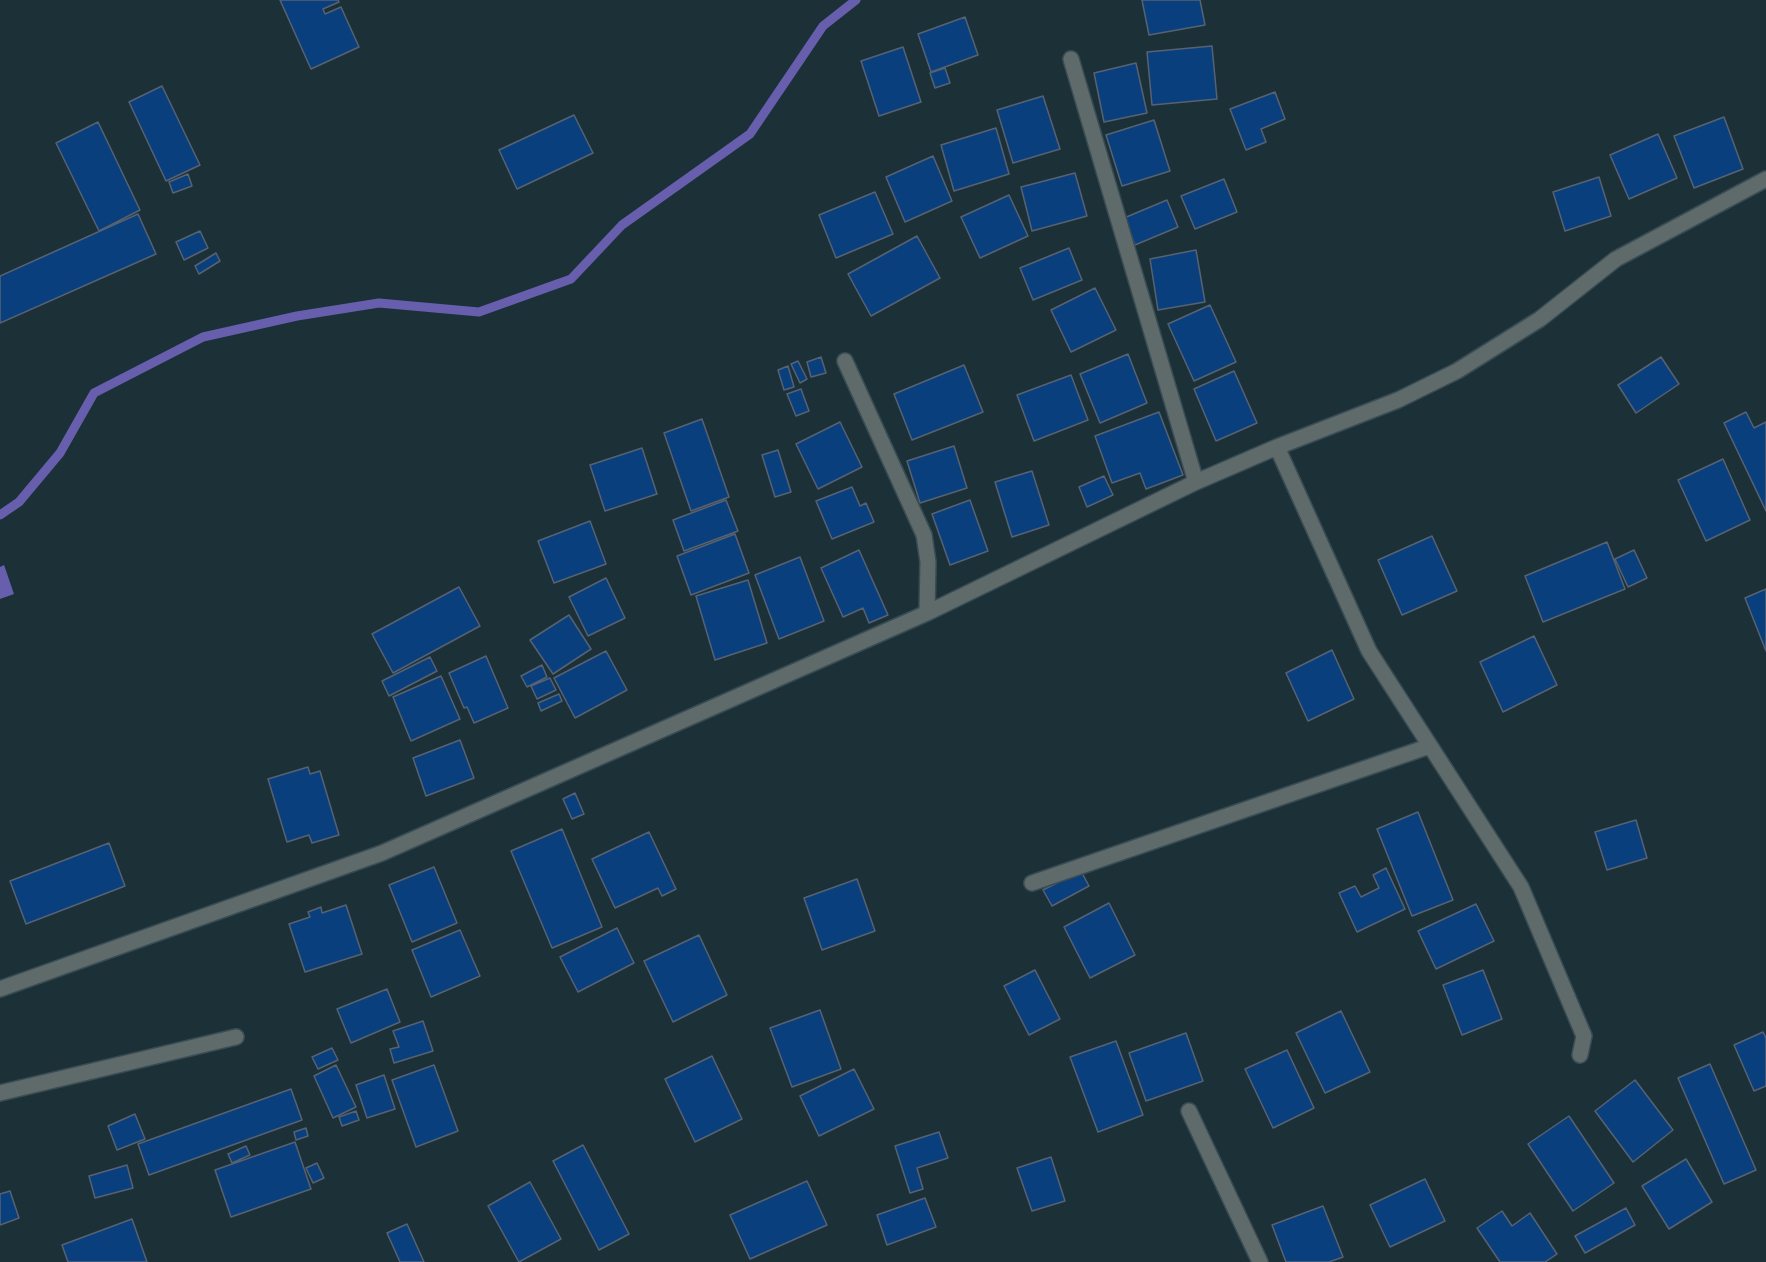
<!DOCTYPE html>
<style>
body{margin:0}
canvas{display:block;background:#1c3038}
</style>
<canvas width="1766" height="1262"></canvas>
<script>
const ctx = document.querySelector('canvas').getContext('2d');
ctx.lineJoin = 'round';
function paint(path, color) { ctx.fillStyle = color; ctx.fill(path, 'evenodd'); }
function stroke(path, color, width, dash) { ctx.strokeStyle = color; ctx.lineWidth = width; ctx.lineCap = dash ? 'butt' : 'round'; ctx.setLineDash(dash || []); ctx.stroke(path); }
paint(new Path2D(`
 M4,565l10,29 -14,5v-32z`), '#675fad');
stroke(new Path2D(`
 M0,515l19,-13 41,-49 34,-60 109,-56 94,-21 82,-13 100,9 92,-33 51,-54 128,-91 73,-108 33,-26`), '#675fad', 9);
const building = new Path2D(`
 M280,0h58l1,2 -16,7 2,5 16,-7 18,40 -48,22z
 M1142,0h58l5,25 -56,10z
 M965,17l13,38 -47,17 -13,-38z
 M1212,46l5,53 -65,6 -5,-53z
 M903,47l18,55 -42,14 -18,-55z
 M1136,63l11,50 -43,9 -10,-49z
 M945,68l5,15 -15,5 -5,-15z
 M162,86l38,79 -34,16 -37,-79z
 M1275,92l10,27 -24,10 5,13 -20,8 -16,-41z
 M1043,96l17,53 -47,14 -16,-53z
 M574,115l19,38 -76,36 -18,-39z
 M1724,117l19,52 -49,19 -20,-52z
 M1154,120l16,51 -48,15 -16,-51z
 M98,122l42,88 -41,21 -43,-88z
 M996,128l13,46 -55,17 -13,-46z
 M1658,134l19,44 -48,21 -19,-44z
 M933,156l19,45 -47,21 -19,-45z
 M1075,173l12,43 -55,15 -11,-44z
 M188,174l4,12 -19,7 -4,-11z
 M1599,177l12,39 -46,15 -12,-39z
 M1224,179l13,33 -42,17 -14,-33z
 M875,192l18,42 -57,24 -17,-43z
 M1009,195l19,41 -48,22 -19,-41z
 M1167,200l11,27 -43,18 -11,-27z
 M138,214l18,40 -156,69v-47z
 M200,231l8,17 -24,12 -8,-18z
 M917,236l23,42 -69,38 -23,-42z
 M1069,248l13,32 -49,20 -13,-32z
 M1196,250l9,52 -47,8 -8,-51z
 M216,253l4,8 -21,13 -4,-8z
 M1095,288l21,42 -45,22 -20,-42z
 M1210,305l26,57 -42,19 -26,-57z
 M1128,354l19,49 -47,20 -20,-49z
 M821,357l5,16 -15,4 -4,-15z
 M1661,357l18,27 -43,29 -18,-28z
 M798,361l9,18 -7,4 -9,-19z
 M964,365l19,47 -71,28 -18,-46z
 M788,366l6,21 -10,3 -6,-20z
 M1234,371l23,52 -41,18 -22,-52z
 M1071,375l17,45 -54,21 -17,-46z
 M801,389l8,22 -13,5 -9,-22z
 M1159,412l24,63 -37,14 -6,-16 -28,10 -17,-47z
 M1746,412l8,16 12,-6v89l-42,-88z
 M702,419l27,78 -38,14 -27,-78z
 M840,422l22,45 -44,22 -22,-45z
 M954,446l13,42 -47,15 -13,-42z
 M642,448l15,46 -52,17 -15,-46z
 M778,450l13,42 -16,5 -13,-42z
 M1723,459l27,61 -44,21 -28,-61z
 M1032,471l17,54 -37,12 -17,-55z
 M1104,476l9,19 -26,12 -8,-20z
 M852,487l8,19 6,-3 8,19 -42,17 -16,-38z
 M726,500l12,31 -54,20 -11,-31z
 M970,500l18,51 -38,14 -18,-51z
 M590,521l16,43 -52,19 -16,-42z
 M735,534l14,39 -58,22 -14,-39z
 M1432,536l25,55 -55,24 -24,-55z
 M1607,542l18,47 -82,33 -18,-46z
 M859,550l29,65 -19,8 -6,-15 -20,9 -22,-49z
 M1634,550l13,28 -19,9 -13,-28z
 M800,557l24,64 -45,18 -24,-64z
 M606,578l19,40 -37,18 -19,-39z
 M748,580l19,63 -52,17 -19,-64z
 M459,587l21,39 -87,47 -21,-39z
 M1766,589v62l-21,-53z
 M569,615l22,34 -38,25 -23,-34z
 M1534,636l23,49 -54,27 -23,-50z
 M1332,650l22,49 -46,22 -22,-48z
 M606,651l21,39 -52,28 -21,-40z
 M486,656l22,52 -34,15 -7,-16 -3,1 -15,-35z
 M430,657l7,14 -48,25 -7,-15z
 M542,665l5,12 -20,10 -6,-11z
 M441,676l19,43 -49,22 -18,-44z
 M550,678l6,12 -19,9 -6,-13z
 M559,694l3,7 -21,10 -3,-8z
 M460,740l14,38 -48,18 -13,-38z
 M308,767l2,7 10,-3 19,64 -27,8 -3,-8 -22,7 -19,-63z
 M575,793l9,21 -12,5 -9,-20z
 M1418,812l35,88 -41,16 -35,-87z
 M1636,820l11,38 -40,12 -12,-38z
 M562,829l40,98 -50,21 -41,-97z
 M649,832l27,57 -14,7 -4,-8 -43,20 -23,-49z
 M109,843l16,43 -99,38 -16,-43z
 M434,867l23,56 -45,19 -23,-57z
 M1386,868l19,41 -48,23 -18,-39 16,-7 6,11 18,-9 -6,-13z
 M1081,871l8,15 -37,20 -9,-16z
 M857,879l18,52 -53,19 -18,-52z
 M1109,903l26,52 -45,23 -26,-51z
 M1476,904l18,37 -58,28 -18,-38z
 M346,905l16,49 -57,18 -16,-48 21,-7 -2,-5 13,-5 1,6z
 M617,928l17,35 -56,29 -18,-35z
 M460,930l20,46 -49,21 -19,-47z
 M699,935l28,60 -54,27 -29,-61z
 M1035,970l25,49 -31,16 -25,-49z
 M1483,970l19,49 -40,16 -19,-50z
 M387,989l13,33 -49,21 -14,-34z
 M820,1010l21,59 -49,18 -22,-59z
 M1341,1011l29,61 -45,21 -29,-60z
 M423,1021l10,30 -39,12 -4,-14 9,-2 -6,-16z
 M1763,1032l3,6v48l-12,5 -20,-46z
 M1186,1033l17,48 -57,20 -17,-48z
 M1116,1041l27,74 -45,17 -28,-75z
 M332,1048l6,12 -20,9 -6,-12z
 M1287,1050l27,58 -41,20 -28,-59z
 M712,1056l30,63 -47,23 -30,-63z
 M1710,1064l46,106 -32,14 -46,-106z
 M336,1065l20,42 -23,11 -19,-42z
 M434,1065l24,66 -42,16 -24,-67z
 M854,1069l20,40 -55,27 -19,-40z
 M384,1075l11,34 -28,9 -11,-33z
 M1635,1080l38,50 -40,32 -38,-51z
 M291,1089l11,31 -153,55 -11,-31z
 M356,1111l3,9 -17,6 -3,-9z
 M135,1114l10,25 -28,11 -9,-24z
 M1569,1116l45,67 -41,28 -45,-67z
 M306,1128l2,8 -12,4 -2,-8z
 M939,1132l9,26 -31,10 6,21 -13,4 -15,-47z
 M295,1142l16,47 -80,28 -16,-47z
 M583,1145l46,89 -30,16 -46,-89z
 M246,1146l4,9 -18,8 -4,-9z
 M1051,1157l14,44 -33,10 -15,-43z
 M1686,1159l26,43 -43,27 -27,-43z
 M317,1163l7,15 -11,5 -7,-15z
 M127,1165l6,23 -38,10 -6,-22z
 M1425,1179l20,42 -55,26 -20,-42z
 M807,1181l20,44 -77,34 -20,-44z
 M530,1182l31,57 -42,23 -31,-56z
 M10,1191l9,27 -19,7v-31z
 M925,1198l11,29 -49,18 -10,-30z
 M1323,1206l20,51 -14,5h-43l-14,-37z
 M1626,1208l9,17 -50,28 -10,-17z
 M1502,1211l10,15 18,-13 27,41 -12,8h-45l-23,-34z
 M132,1219l15,43h-79l-6,-17z
 M407,1224l17,38h-24l-13,-29z`);
paint(building, '#0a3f7e');
stroke(building, '#566272', 1.5);
const minor = new Path2D(`
 M1071,59l125,423
 M845,361l79,174 4,27 -1,51
 M1277,447l121,-47 59,-29 83,-52 76,-60 150,-80
 M1032,883l398,-137
 M0,989l382,-136 545,-240 269,-131 81,-35 92,204 152,236 63,149 -4,19
 M0,1093l236,-56
 M1189,1111l71,151`);
stroke(minor, '#394c53', 18);
stroke(minor, '#5f6a6a', 15);
</script>
